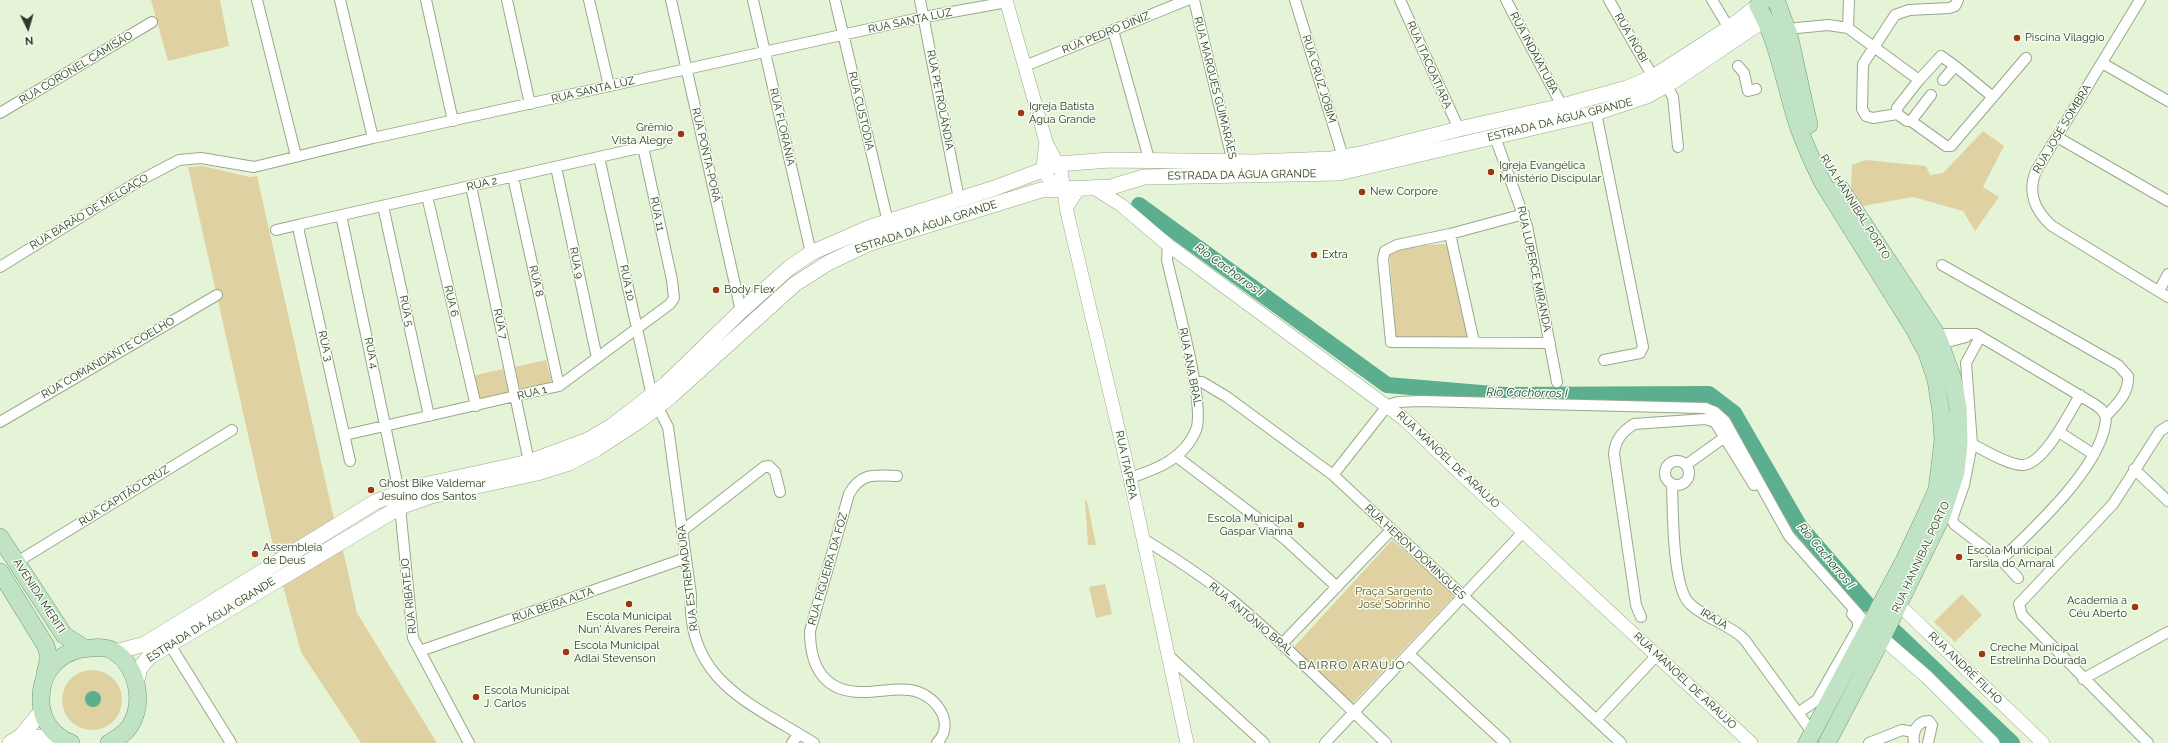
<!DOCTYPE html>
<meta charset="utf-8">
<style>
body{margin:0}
#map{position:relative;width:2168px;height:743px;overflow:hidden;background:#e5f4d6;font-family:Raleway,sans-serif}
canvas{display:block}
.north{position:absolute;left:8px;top:8px;width:40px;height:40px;-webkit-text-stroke:3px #f7fef2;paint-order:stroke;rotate:175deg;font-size:11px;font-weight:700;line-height:16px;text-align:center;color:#32382d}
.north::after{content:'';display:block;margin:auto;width:14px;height:18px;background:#32382d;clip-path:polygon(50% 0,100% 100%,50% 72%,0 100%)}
</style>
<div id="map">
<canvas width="2168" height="743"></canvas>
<div class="north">N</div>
</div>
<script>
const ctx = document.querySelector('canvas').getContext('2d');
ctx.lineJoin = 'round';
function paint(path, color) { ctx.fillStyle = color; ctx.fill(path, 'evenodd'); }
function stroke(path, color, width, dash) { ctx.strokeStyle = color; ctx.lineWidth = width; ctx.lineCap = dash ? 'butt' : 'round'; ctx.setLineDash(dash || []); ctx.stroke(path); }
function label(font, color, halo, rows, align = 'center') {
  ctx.font = font + ' Raleway,sans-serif'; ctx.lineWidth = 3; ctx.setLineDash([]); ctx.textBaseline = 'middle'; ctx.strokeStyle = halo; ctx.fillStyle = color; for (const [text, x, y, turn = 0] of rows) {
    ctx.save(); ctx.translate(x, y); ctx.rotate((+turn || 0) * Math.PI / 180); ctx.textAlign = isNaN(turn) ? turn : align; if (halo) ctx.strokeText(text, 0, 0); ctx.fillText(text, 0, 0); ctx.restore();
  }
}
paint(new Path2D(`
 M151,0h69l9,46 -61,15z
 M1983,131l21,15 -21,41 16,10 -24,34 -12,-20 -50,-14 -50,9 -12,-17 1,-24 14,-5 60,6 4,9 13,-2z
 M203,166l47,11 7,-1 77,343 -59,36 -87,-388z
 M1447,244l22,95h-73l-7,-92z
 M546,360l6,23 -32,7 -5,-23z
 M503,369l6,24 -32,7 -5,-24z
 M1085,500l2,1 9,44h-8z
 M1392,540l63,55 -104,110 -57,-58z
 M343,550l14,63 80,130h-76l-60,-91 -18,-66z
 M1105,584l7,30 -16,4 -7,-31z
 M1962,594l20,21 -27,27 -21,-20z
 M62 700a30 30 0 1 1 60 0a30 30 0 1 1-60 0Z`), '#e0d1a2');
paint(new Path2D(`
 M85 699a8 8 0 1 1 16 0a8 8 0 1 1-16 0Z`), '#5bae8e');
stroke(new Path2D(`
 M1139,205l248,180 117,10 205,-1 25,19 66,114 67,77
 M1891,628l121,115`), '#5bae8e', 16);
const minor = new Path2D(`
 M257,0l39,156
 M340,0l33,138
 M426,0l27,121
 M507,0l23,104
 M589,0l20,86
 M671,0l70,311
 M753,0l58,253
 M835,0l53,222
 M920,0l39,199
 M1194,0l40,167
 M1295,0l48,157
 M1400,0l59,129
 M1506,0l56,106
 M1609,0l44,77
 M1712,0l17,28
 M2140,0l-104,171c-9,21 -1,40 16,55l116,71
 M1848,28l1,-28
 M1787,29l41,-4 20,3 71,52
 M1113,30l36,129
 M2102,63l66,38
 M1025,66l162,-66
 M1738,66l6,7 4,18 8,-2
 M1955,66l38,31
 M1666,85l7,12 5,50
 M1931,95l-20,26h-4l-10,-7 -24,4 -7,-2 -4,-7 1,-45 32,-49 14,-5 40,-2 6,-2 3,-6
 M0,113l152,-91
 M1596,113l47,234 -3,6 -36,7
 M1897,114v-6l22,-28 22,-24 14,10 -12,14
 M1911,121l35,25h5l75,-88
 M1495,137l32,89 30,156
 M2057,137l111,64
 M599,157l53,239 16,31 23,168c-5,86 61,109 123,148
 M556,167l41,191
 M513,177l46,209
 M471,186l58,276
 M427,196l49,210
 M383,206l46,210
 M1524,214l-74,20 -53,11 -12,6 -2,8 8,83 159,1
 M341,215l58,277
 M276,230l26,-6
 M1450,234l24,108
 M1942,265l176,100 10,11c1,18 -11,28 -22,40 0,47 -73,113 -105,144
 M0,267l139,-86 40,-21 22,-2 53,9 119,-29 391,-86 160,-35 83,-15
 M2159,291l9,-17
 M1933,337l11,-3h32l118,70 7,5 5,7
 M1980,337l-14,26 6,81 -8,41 -12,34 2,5 47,36 17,18
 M1947,342l19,-5
 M1194,382h8l25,15 106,78 288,268
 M0,422l217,-127
 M2059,432l34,22
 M345,435l214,-49 111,-82 4,-6 -2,-18 -29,-133
 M1972,444c12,6 38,22 51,21 21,-1 47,-53 57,-70
 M1177,457l108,82 52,48
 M350,461l-51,-229v-4l3,-4 359,-81
 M1665 473a12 12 0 1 1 24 0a12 12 0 1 1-24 0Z
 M1686,465l39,-28
 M2134,469l34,32
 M1333,475l55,-70 10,-3 22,-1 285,7 10,4 10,9 64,115 80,90
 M897,476c-22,-1 -36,-4 -48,18l-39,137c0,37 15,62 54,61 15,0 31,-4 46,-2 24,3 47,32 27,53
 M1130,478c27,-9 54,-19 66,-48 10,-25 -22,-138 -29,-170l1,-15
 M1672,484c1,25 0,104 18,120 16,15 39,20 54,35l68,93
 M400,507l13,131 56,105
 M682,531l82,-64 5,-1 6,6 5,20
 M1142,538c31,19 62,39 90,62 54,45 103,95 154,143
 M17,562l215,-132
 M1641,617l-5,-12 -22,-151c1,-14 8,-22 20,-30l71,-5 10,3 39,63
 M1282,644l109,-114
 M170,645l61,98
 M420,651l266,-93
 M1410,655l95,88
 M1169,656l95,87
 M2083,679l85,-47
 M1798,713l19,-13 41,-72v-7l-6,-7
 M1596,720l61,-65
 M792,743l7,-9
 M1325,743l199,-212
 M1869,743l33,-13 12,2
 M1914,743c-2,-11 3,-22 15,-22l3,4 -4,18
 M2148,743l-126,-128 -3,-11 94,-100 47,-73 8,-5`);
const tertiary = new Path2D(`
 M1006,0l40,142 15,29 6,41 63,266 57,265
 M1046,142c-3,25 -8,35 18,46
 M1094,188l27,17 47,40 236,174 58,56 289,268
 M1893,599l150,144
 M1875,632l52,45 66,66`);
const secondary = new Path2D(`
 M1067,205l10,-16
 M115,652l30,-8 230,-142 40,-15 114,-25 59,-22 24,-14 54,-42 75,-73 48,-43 22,-15 57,-25 127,-40 63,-24 52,-4 143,2 79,-3 29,-5 98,-25 103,-23 65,-18 26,-11 76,-49 29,-22
 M136,684l4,-16 9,-11 251,-150 31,-11 106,-23 32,-10 27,-14 43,-28 31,-24 125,-113 33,-21 42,-20 171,-53 70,-3 33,-10 195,-4 257,-60 51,-17 25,-14 93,-63
 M21,736l40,3
 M10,743l11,-7 20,-24`);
const primary = new Path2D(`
 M1764,0l-6,6c19,33 26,74 37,110 7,23 17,45 28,67l90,144 14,26 9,27 5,32 2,28 -6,49 -11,25 -22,47 -97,182
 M1776,0l13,35 20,90
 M0,537l64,98 20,13
 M0,572l46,74 3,12 -4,16
 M71,743c-18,-7 -30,-23 -30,-42 -1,-31 20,-52 50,-53 8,-1 17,-1 24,4 22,15 30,50 15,74 -5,8 -13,12 -21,17
 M1827,743l55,-105 59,-120 15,-46 3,-29 -1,-35 -5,-29 -16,-44 -97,-147`);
stroke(minor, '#99a88c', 12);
stroke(tertiary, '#99a88c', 14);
stroke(secondary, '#99a88c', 16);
stroke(primary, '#729b76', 18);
stroke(minor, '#fff', 10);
stroke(tertiary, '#fff', 13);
stroke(secondary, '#fff', 15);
stroke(primary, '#bfe3c4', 17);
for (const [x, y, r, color] of [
 [2017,38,4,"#9d370e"],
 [1021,113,4,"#9d370e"],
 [681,134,4,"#9d370e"],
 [1491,172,4,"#9d370e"],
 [1362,192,4,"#9d370e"],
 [1314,255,4,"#9d370e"],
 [716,290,4,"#9d370e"],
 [371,490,4,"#9d370e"],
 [1301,525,4,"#9d370e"],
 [255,554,4,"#9d370e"],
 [1959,557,4,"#9d370e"],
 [629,604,4,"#9d370e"],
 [2135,607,4,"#9d370e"],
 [566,652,4,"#9d370e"],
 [1982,654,4,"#9d370e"],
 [476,697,4,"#9d370e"]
]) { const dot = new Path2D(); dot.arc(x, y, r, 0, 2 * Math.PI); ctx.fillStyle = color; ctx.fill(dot); stroke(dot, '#f7fef2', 1.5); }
label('11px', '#32382d', '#f7fef2', [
 ["RUA SANTA LUZ",910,21,-12],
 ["RUA PEDRO DINIZ",1106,33,-22],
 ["RUA INOBI",1631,38,60],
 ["RUA INDAIATUBA",1534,53,62],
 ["RUA ITACOATIARA",1429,65,66],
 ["RUA CORONEL CAMISÃO",76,68,-31],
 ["RUA CRUZ JOBIM",1319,79,73],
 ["RUA MARQUES GUIMARÃES",1215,88,76],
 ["RUA SANTA LUZ",593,90,-13],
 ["RUA PETROLÂNDIA",940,100,79],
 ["RUA CUSTÓDIA",861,111,77],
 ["ESTRADA DA ÁGUA GRANDE",1560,120,-14],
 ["RUA FLORÂNIA",782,127,77],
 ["RUA JOSÉ SOMBRA",2062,129,-59],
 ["RUA PONTA-PORÃ",706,155,77],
 ["ESTRADA DA ÁGUA GRANDE",1242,175,-1],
 ["RUA 2",482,184,-13],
 ["RUA HANNIBAL PORTO",1855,207,58],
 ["RUA BARÃO DE MELGAÇO",89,212,-31],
 ["RUA 11",657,214,78],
 ["ESTRADA DA ÁGUA GRANDE",926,227,-18],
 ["RUA 9",576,263,78],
 ["RUA LUPERCE MIRANDA",1534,269,78],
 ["RUA 8",536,281,77],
 ["RUA 10",627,283,78],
 ["RUA 6",451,301,77],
 ["RUA 5",406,311,78],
 ["RUA 7",500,324,78],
 ["RUA 3",325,346,77],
 ["RUA 4",371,353,78],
 ["RUA COMANDANTE COELHO",108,358,-30],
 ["RUA ANA BRAL",1190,367,79],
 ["RUA 1",532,393,-14],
 ["RUA MANOEL DE ARAÚJO",1448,460,43],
 ["RUA ITAPERA",1126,465,78],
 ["RUA CAPITÃO CRUZ",124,496,-32],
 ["RUA HERON DOMINGUES",1415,552,43],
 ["RUA HANNIBAL PORTO",1921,557,-65],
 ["RUA FIGUEIRA DA FOZ",828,569,-74],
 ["RUA ESTREMADURA",688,578,-97],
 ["AVENIDA MERITI",39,596,57],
 ["RUA RIBATEJO",409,596,-96],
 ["RUA BEIRA ALTA",553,605,-19],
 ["RUA ANTÔNIO BRAL",1251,619,40],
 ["IRAJA",1714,619,31],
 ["ESTRADA DA ÁGUA GRANDE",211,620,-32],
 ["RUA ANDRÉ FILHO",1965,668,44],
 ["RUA MANOEL DE ARAÚJO",1685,681,43]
]);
label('11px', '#32382d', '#f7fef2', [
 ["Piscina Vilaggio",2025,38],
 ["Igreja Batista",1029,107],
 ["Água Grande",1029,120],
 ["Grêmio",673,128,"right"],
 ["Vista Alegre",673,141,"right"],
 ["Igreja Evangélica",1499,166],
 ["Ministério Discipular",1499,179],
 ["New Corpore",1370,192],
 ["Extra",1322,255],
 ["Body Flex",724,290],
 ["Ghost Bike Valdemar",379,484],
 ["Jesuino dos Santos",379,497],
 ["Escola Municipal",1293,519,"right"],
 ["Gaspar Vianna",1293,532,"right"],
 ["Assembleia",263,548],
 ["de Deus",263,561],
 ["Escola Municipal",1967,551],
 ["Tarsila do Amaral",1967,564],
 ["Academia a",2127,601,"right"],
 ["Céu Aberto",2127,614,"right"],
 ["Escola Municipal",629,617,"center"],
 ["Nun' Álvares Pereira",629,630,"center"],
 ["Escola Municipal",574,646],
 ["Adlai Stevenson",574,659],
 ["Creche Municipal",1990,648],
 ["Estrelinha Dourada",1990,661],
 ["Escola Municipal",484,691],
 ["J. Carlos",484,704]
], 'left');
label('11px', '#62531c', '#f7fef2', [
 ["Praça Sargento",1394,592],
 ["José Sobrinho",1394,605]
]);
label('italic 12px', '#1d4334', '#f7fef2', [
 ["Rio Cachorros I",1229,270,36],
 ["Rio Cachorros I",1527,393,1],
 ["Rio Cachorros I",1826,556,50]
]);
ctx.letterSpacing = '1px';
label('12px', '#3f4b33', '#f7fef2', [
 ["BAIRRO ARAÚJO",1352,665]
]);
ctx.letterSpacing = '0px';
</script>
